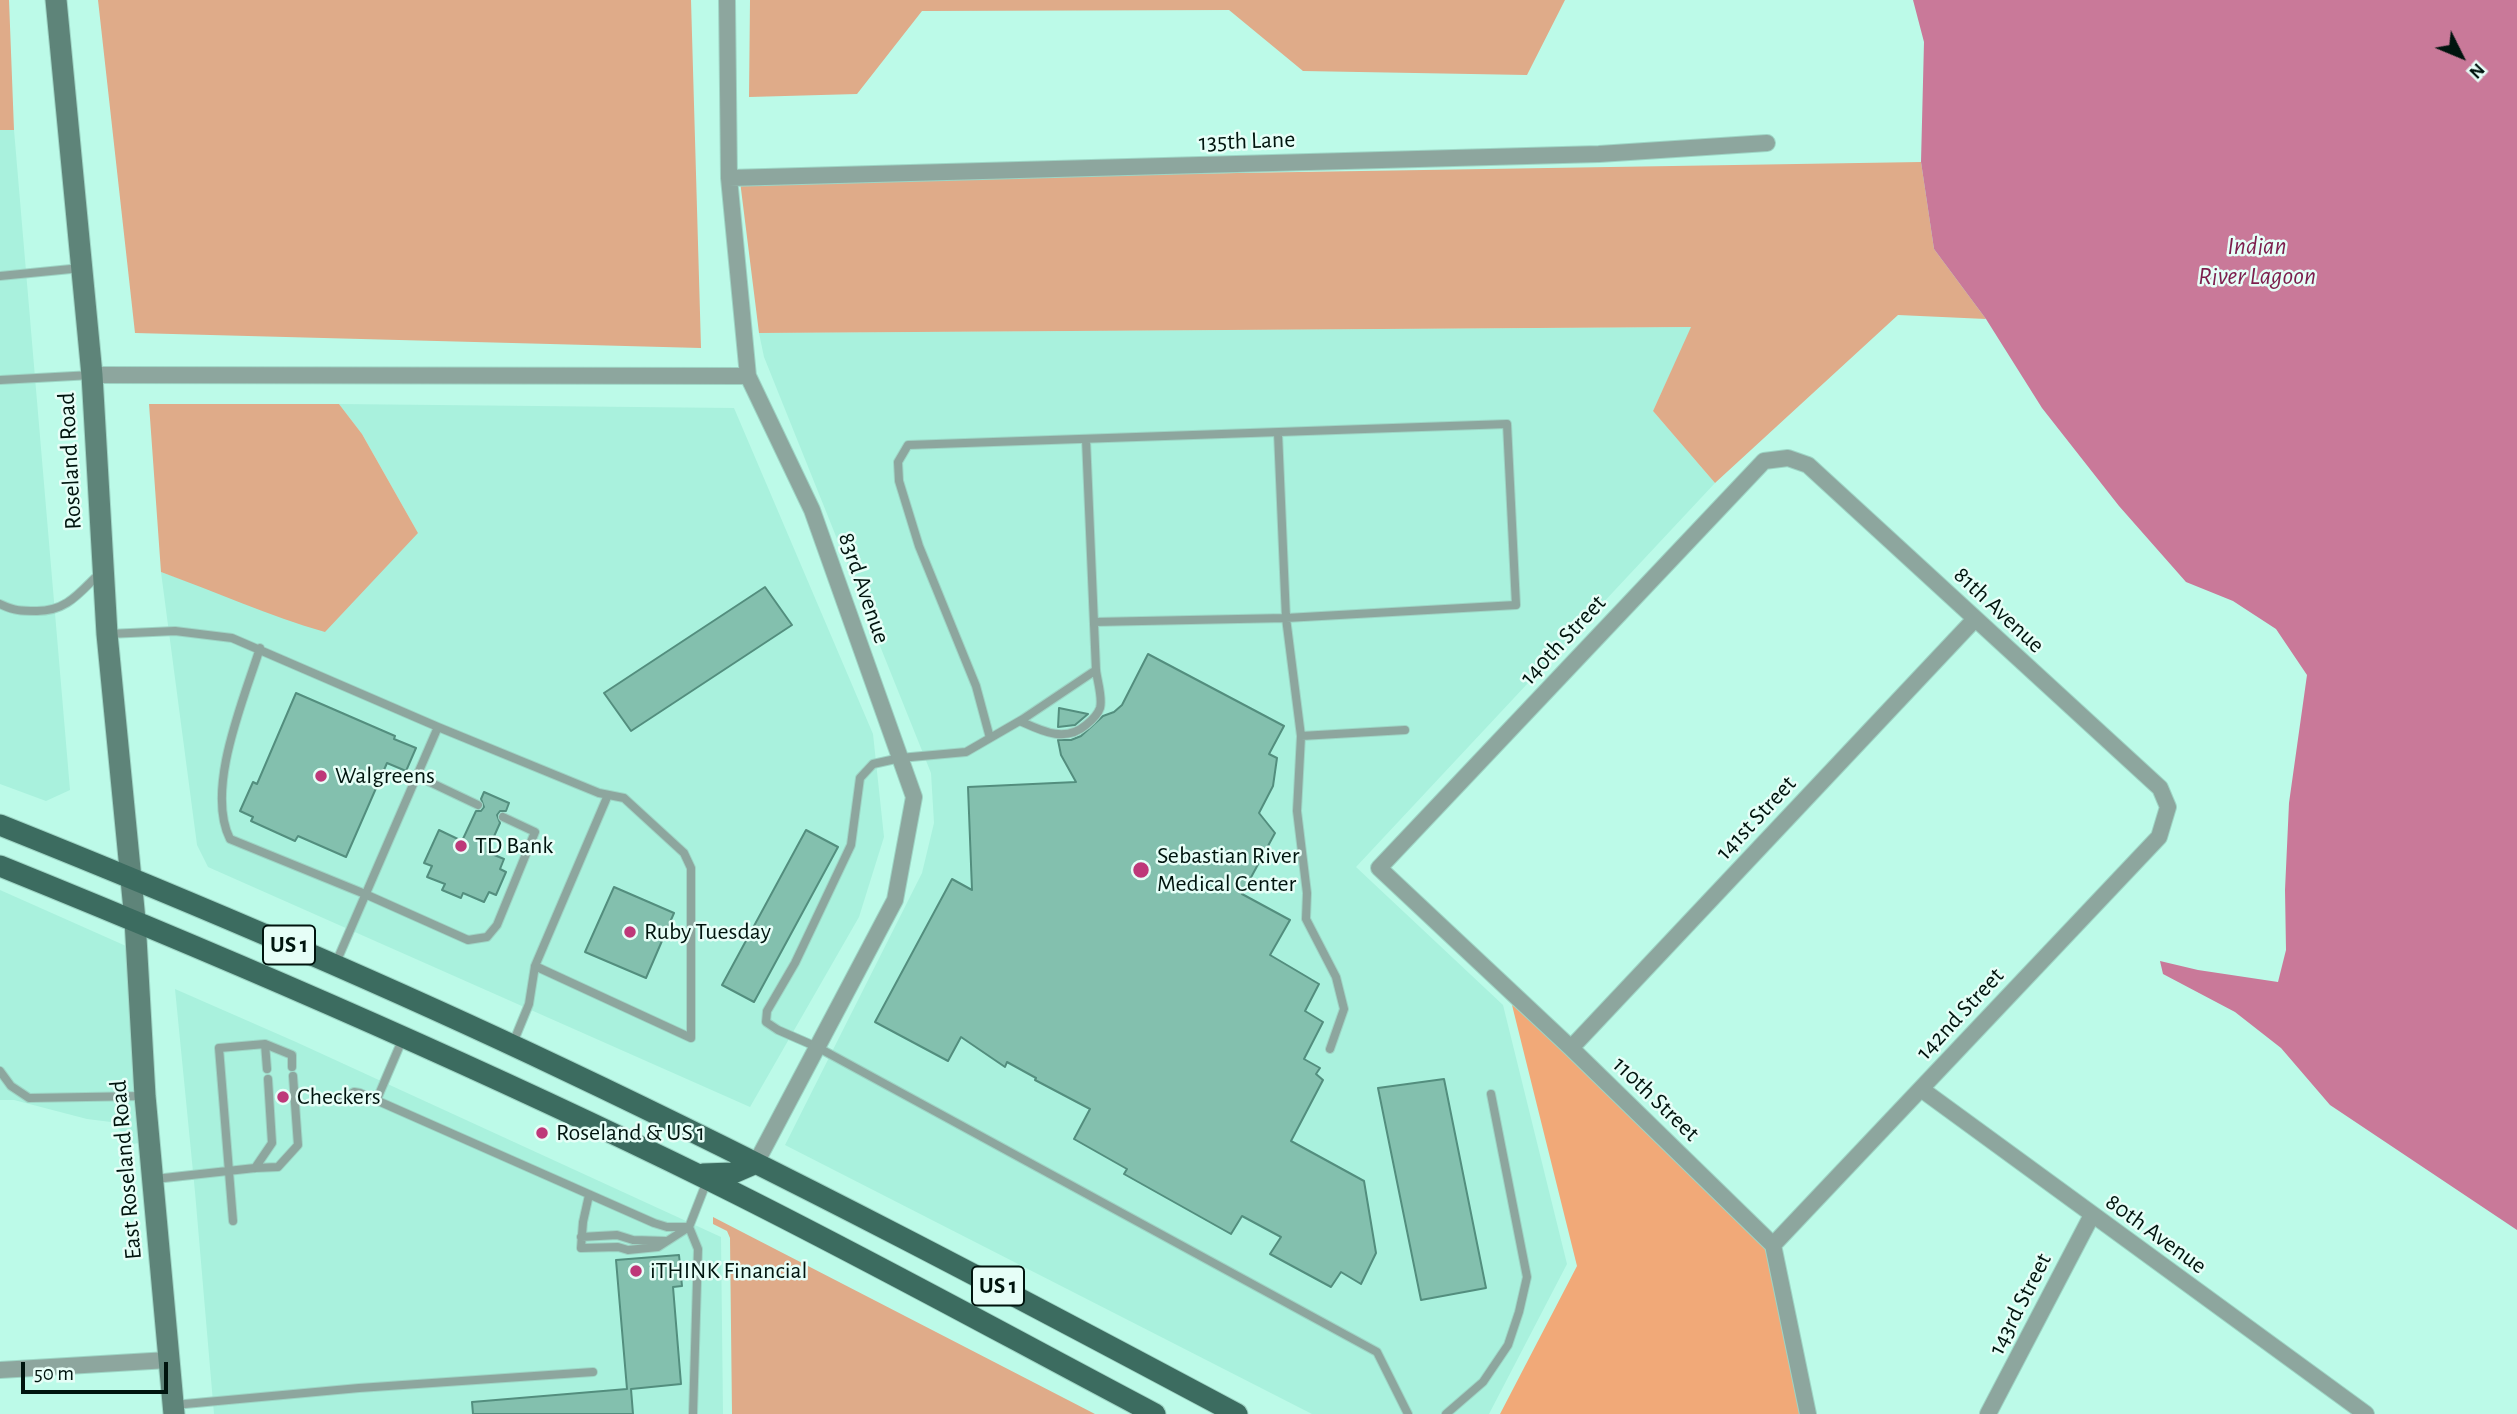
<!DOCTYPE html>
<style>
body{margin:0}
#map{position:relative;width:2517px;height:1414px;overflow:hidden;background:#bcfae8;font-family:"Alegreya Sans",sans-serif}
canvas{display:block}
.north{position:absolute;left:2426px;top:21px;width:70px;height:70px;-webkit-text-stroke:5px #e6fef7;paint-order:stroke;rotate:133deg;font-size:19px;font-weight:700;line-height:28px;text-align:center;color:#00140e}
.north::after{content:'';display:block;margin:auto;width:24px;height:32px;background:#00140e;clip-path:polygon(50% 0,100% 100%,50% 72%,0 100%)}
.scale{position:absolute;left:21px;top:1362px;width:147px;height:32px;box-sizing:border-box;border:4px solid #00140e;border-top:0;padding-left:9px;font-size:21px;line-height:24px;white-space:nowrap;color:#00140e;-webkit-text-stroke:5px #e6fef7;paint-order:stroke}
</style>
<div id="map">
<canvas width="2517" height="1414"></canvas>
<div class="north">N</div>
<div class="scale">50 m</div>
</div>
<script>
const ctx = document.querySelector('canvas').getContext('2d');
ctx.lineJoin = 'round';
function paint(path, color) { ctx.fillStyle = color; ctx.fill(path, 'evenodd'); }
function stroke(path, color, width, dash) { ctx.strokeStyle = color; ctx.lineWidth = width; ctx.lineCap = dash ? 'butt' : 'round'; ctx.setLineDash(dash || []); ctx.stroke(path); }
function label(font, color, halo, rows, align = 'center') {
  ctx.font = font + ' "Alegreya Sans",sans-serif'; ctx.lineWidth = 5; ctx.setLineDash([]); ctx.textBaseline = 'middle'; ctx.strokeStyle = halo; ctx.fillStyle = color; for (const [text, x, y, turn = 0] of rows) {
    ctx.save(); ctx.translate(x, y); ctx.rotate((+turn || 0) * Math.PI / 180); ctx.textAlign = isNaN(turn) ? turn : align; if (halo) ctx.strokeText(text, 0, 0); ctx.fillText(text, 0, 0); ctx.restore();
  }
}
paint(new Path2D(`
 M0,130h14l56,660 -24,11 -46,-17z
 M1692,327l-39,84 62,72 -359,384 147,138 64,259 -78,150h-177l-527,-269 137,-272 12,-50 -3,-50 -167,-416 -5,-24z
 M339,404l395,4 139,326 11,103 -25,80 -109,190 -542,-240 -11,-22 -36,-273 57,20 200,-59 -56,-99z
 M0,890l126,56 12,197 -4,1 -23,-22 -24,-3 -73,-19h-14z
 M175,989l121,53 425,195 2,177h-509l-19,-222z`), '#a9f1dd');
paint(new Path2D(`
 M0,0h9l5,130h-14z
 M98,0h593l10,348 -566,-15z
 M750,0h815l-38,75 -224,-4 -74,-61 -307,1 -65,83 -108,3z
 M1921,162l13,87 52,70 -88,-4 -183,168 -62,-72 38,-84 -932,6 -19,-152z
 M149,404h190l23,30 56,99 -93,99c-56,-16 -109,-40 -164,-60z
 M713,1217l382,197h-363l-2,-176 -3,-7 -14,-7z`), '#dfab89');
paint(new Path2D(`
 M1512,1005l33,22 224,211 34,176h-303l77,-148z`), '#f1a978');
paint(new Path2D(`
 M1913,0h604v1230l-187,-125 -49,-57 -46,-36 -72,-38 -3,-13 38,9 80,12 8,-32 -1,-60 4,-87 18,-128 -31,-46 -43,-28 -47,-19 -67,-76 -77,-98 -56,-89 -52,-70 -13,-87 3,-120z`), '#c97999');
const building = new Path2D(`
 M765,587l27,38 -161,106 -27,-38z
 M1148,654l136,72 -15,28 8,4 -4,28 -14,27 16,20 -33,61 48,26 -20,35 49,29 -14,27 18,11 -19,37 16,9 -4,6 7,6 -32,61 73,40 12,72 -15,31 -20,-12 -10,15 -61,-33 11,-17 -39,-21 -11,18 -107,-60 3,-5 -53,-30 16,-30 -55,-29 1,-2 -29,-16 -2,5 -44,-30 -13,24 -73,-39 77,-143 20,11 -4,-103 108,-5 -15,-27 -3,-15h13l10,-4 22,-20 11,-4 8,-7z
 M296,693l99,43 -1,3 22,9 -10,23 -19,-8 -41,94 -48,-21 -3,5 -44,-20 2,-4 -13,-6 13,-29 4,2z
 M1059,708l29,6 -13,11 -17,2z
 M484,792l25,11 -3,8h-6l-3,4 3,8 -13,29 17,7 -4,10 6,3 -10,23 -7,-3 -5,10 -21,-9 -2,5 -19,-8 3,-6 -18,-7 5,-11 -8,-3 15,-33 23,11 14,-30h5l3,-4 -3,-8z
 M806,830l32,17 -84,155 -32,-17z
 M614,887l60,26 -28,65 -61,-26z
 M1444,1079l42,209 -65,12 -43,-212z
 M679,1255l3,31 -9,1 8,97 -50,5 2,25h-160l-1,-12 155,-13 -11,-129z`);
paint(building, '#83c0ae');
stroke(building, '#538e7e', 2);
const lane = new Path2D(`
 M0,276l81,-8
 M0,380l92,-5
 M1278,433l8,185 15,118 -4,75 10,82 -1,26 30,58 8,32 -14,40
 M0,604c15,7 21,7 37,7 30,0 42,-18 63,-38
 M108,634l67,-3 57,7 206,89 161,66 25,5 60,55 7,15v170l-156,-72
 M260,648c-16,51 -55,141 -30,191l135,55 103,46 19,-3 10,-12 38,-93 -32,-15
 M1096,670l-73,49 -57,33 -66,6 -27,6 -13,14 -9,67 -56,118 -28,48 -1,11 12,8 39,17 560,305 31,62
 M1020,721c22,10 45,22 66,4 5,-4 12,-11 14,-17 3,-10 -3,-28 -4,-38l-10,-231
 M1301,736l104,-6
 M990,738l-14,-52 -57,-140 -20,-65 -1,-19 10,-17 599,-21 9,181 -230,13 -192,4
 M417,776l61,29
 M335,965l103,-238
 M513,1043l16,-39 6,-38 73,-171
 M265,1044l2,25
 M0,1071l11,15 18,12 114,-2
 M377,1099l26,-61
 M342,1100l12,-8 6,1 294,130 13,4h22l18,-46
 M255,1168l17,-25 -4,-64
 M155,1179l100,-11 23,-1 20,-22 -5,-69
 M589,1195l-6,27 -2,26 37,-1 10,3 30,-3 31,-20 9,22 -5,165
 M233,1221l-14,-173 46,-4 27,11v12
 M581,1237l36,-2 16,5 33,1
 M174,1405l185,-17 234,-16
 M1446,1414l37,-32 25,-37 11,-33 8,-35 -36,-183`);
const street = new Path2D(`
 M727,0l2,178 19,198 64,134 102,287 -19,103 -139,263
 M729,178l870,-24 168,-11
 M92,375l656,1
 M1571,1048l404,-429
 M1921,1089l445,325
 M1773,1245l386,-408 9,-30 -8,-19 -352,-323 -20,-7 -24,3 -385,407 192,180 202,197 35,169
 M0,1370l168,-10
 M1988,1414l104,-199`);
const secondary = new Path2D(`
 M56,0l36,375 15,259 28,286 10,176 29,318`);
const primary = new Path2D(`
 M0,825c190,76 378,156 563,244 228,108 451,226 674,345
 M0,866c240,97 479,201 711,315 150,74 296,155 444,233
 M703,1174l30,-1 23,-10`);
stroke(lane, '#9ed5c5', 10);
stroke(street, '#9ed5c5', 18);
stroke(secondary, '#9ed5c5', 23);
stroke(primary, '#9ed5c5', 23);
stroke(lane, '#8da69e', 8);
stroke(street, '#8da69e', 16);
stroke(secondary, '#5e8479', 21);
stroke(primary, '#3c6c60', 21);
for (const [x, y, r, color] of [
 [321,776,7,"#be3879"],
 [461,846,7,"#be3879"],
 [1141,870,9,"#be3879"],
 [630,932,7,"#be3879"],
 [283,1097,7,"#be3879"],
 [542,1133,7,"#be3879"],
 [636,1271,7,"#be3879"]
]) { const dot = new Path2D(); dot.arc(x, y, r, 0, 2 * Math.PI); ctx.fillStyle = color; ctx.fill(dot); stroke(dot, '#e6fef7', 2.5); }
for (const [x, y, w] of [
 [289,945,52],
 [998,1286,52]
]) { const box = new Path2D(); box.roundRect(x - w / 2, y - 19.5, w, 39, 5); ctx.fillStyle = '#e6fef7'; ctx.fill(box); stroke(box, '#00140e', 2); }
label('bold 23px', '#00140e', null, [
 ["US 1",289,945],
 ["US 1",998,1286]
]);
label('24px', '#00140e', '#e6fef7', [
 ["135th Lane",1247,141,-2],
 ["Roseland Road",70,461,-93],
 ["83rd Avenue",864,588,71],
 ["81th Avenue",1999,610,43],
 ["140th Street",1563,640,-47],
 ["141st Street",1756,818,-47],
 ["142nd Street",1960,1014,-47],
 ["110th Street",1656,1099,44],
 ["East Roseland Road",126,1170,-95],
 ["80th Avenue",2156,1234,36],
 ["143rd Street",2020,1304,-63]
]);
label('24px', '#00140e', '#e6fef7', [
 ["Walgreens",335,776],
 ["TD Bank",475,846],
 ["Sebastian River",1157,856],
 ["Medical Center",1157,884],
 ["Ruby Tuesday",644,932],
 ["Checkers",297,1097],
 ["Roseland & US 1",556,1133],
 ["iTHINK Financial",650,1271]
], 'left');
label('italic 26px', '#7c1d4c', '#e6fef7', [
 ["Indian",2257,246],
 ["River Lagoon",2257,276]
]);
</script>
